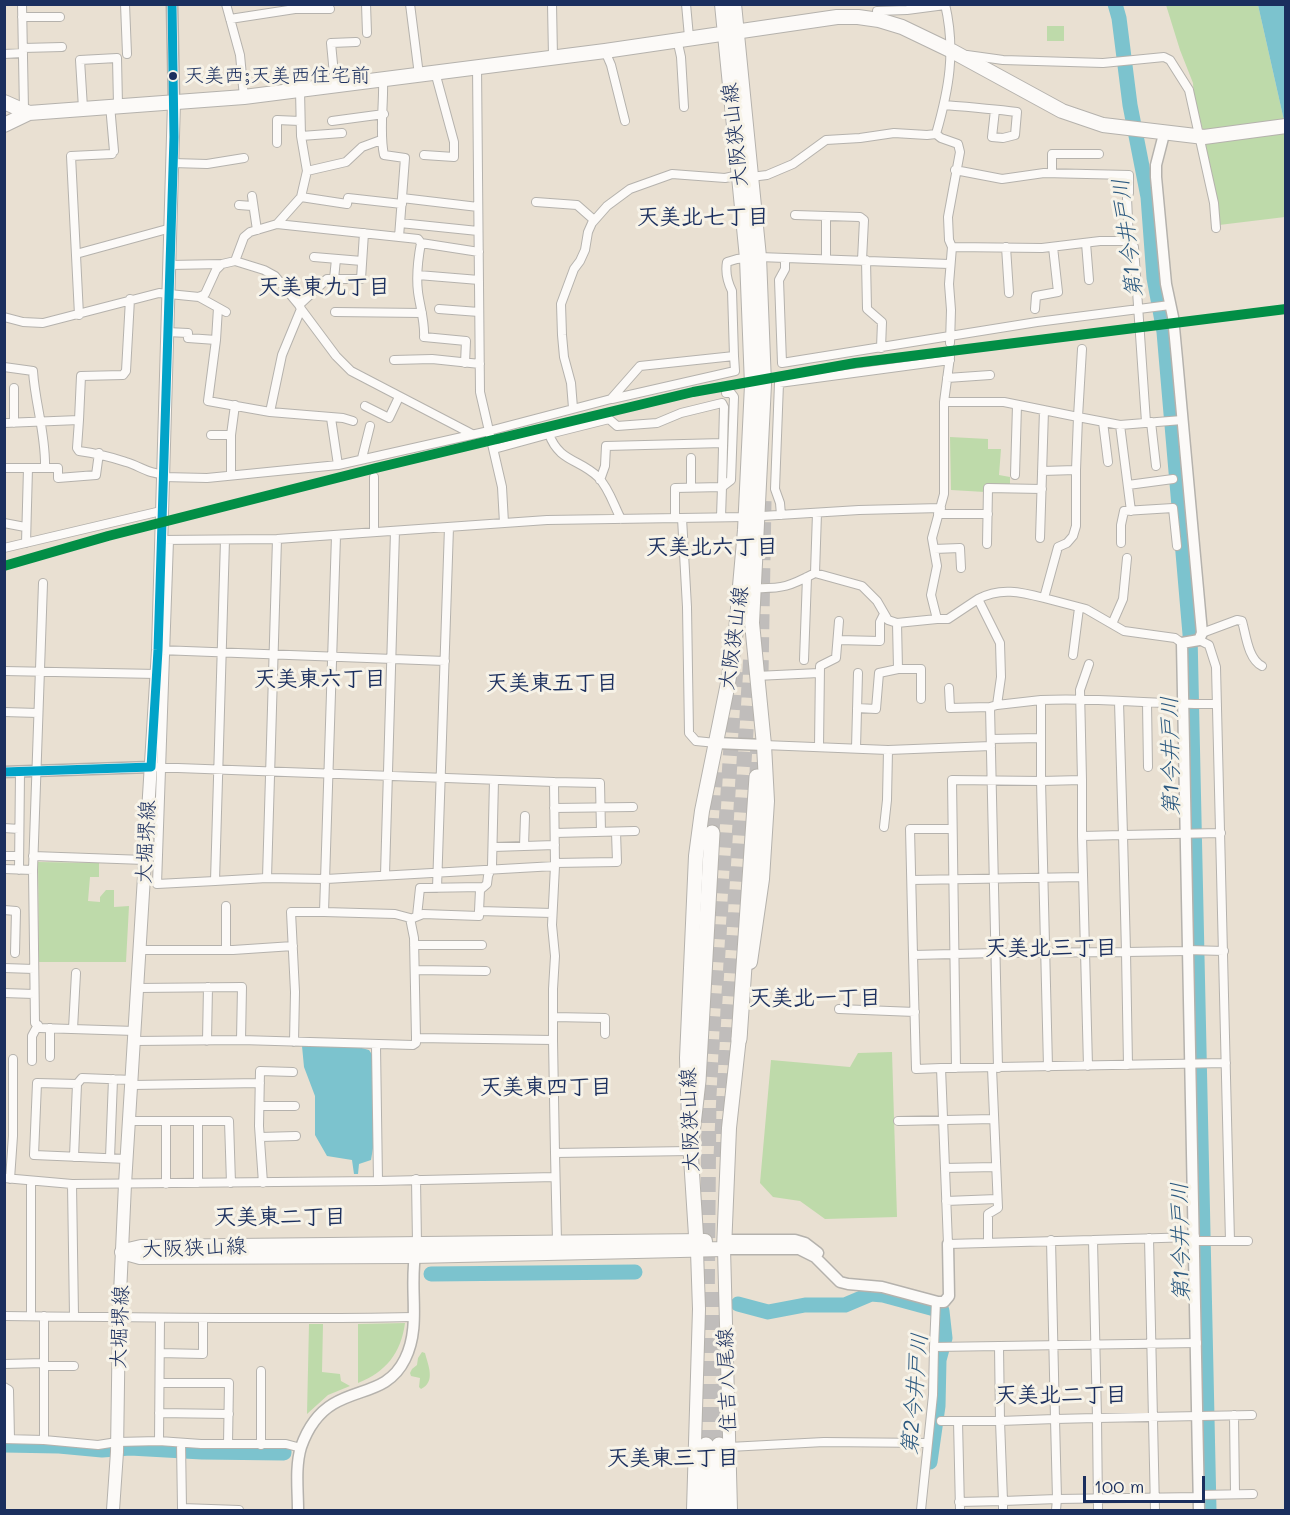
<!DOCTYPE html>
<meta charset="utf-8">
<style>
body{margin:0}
#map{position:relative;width:1290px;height:1515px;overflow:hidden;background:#e9e0d2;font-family:Mali,sans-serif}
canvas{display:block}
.frame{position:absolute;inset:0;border:6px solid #1b2f5e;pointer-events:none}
.scale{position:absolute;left:1083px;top:1476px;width:122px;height:27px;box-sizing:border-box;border:3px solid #1b2f5e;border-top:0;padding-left:8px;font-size:18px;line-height:21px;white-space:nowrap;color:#1b2f5e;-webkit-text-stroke:4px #f7f3e8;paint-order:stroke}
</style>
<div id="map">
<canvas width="1290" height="1515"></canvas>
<div class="frame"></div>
<div class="scale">100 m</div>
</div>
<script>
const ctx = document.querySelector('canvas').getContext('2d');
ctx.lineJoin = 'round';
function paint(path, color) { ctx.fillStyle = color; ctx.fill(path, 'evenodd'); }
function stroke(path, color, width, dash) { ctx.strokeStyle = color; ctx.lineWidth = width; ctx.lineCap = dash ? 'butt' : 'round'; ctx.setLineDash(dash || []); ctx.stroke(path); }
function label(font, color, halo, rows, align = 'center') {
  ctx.font = font + ' Mali,"Klee One",sans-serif'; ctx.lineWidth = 6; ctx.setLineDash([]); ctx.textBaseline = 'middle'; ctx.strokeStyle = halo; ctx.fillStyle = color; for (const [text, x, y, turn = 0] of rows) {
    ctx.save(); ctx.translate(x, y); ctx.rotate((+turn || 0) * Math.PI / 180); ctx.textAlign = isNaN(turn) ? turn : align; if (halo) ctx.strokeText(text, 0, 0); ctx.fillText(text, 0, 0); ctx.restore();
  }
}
paint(new Path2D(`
 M1166,5h92l27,120v92l-66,8 -16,-95 -9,-30 -1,-17 -13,-33z
 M1047,26h17v15h-17z
 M950,437l38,2v10h13l-2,26 11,2v11l-25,4 -34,-2z
 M38,862l61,1v14h-9l-2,24 12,1v-5l6,-7h8v17l15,-1 -3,56h-87z
 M892,1052l5,165 -72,2 -25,-18 -27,-4 -13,-14 11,-123 79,7 8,-14z
 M405,1323c-4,30 -19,49 -47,60v-59z
 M309,1324h14l-1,48 18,2 1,7 9,5 -22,9 -21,19z
 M422,1352l3,1c3,12 11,29 -4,36l-2,-2 1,-9 -9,-2 -1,-3 2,-4 5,-4 1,-7z`), '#bedaaa');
paint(new Path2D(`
 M1258,5h27v120z
 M302,1046l56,1 11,3 4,6 1,86 -3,18 -12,4 -1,10h-4l-2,-14 -25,-4 -12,-21v-39l-11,-29z`), '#7cc3ce');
stroke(new Path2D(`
 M1115,4l4,14 11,87 18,92 6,81 10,54 26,302 19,876
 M431,1274l204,-2
 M738,1304l30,8 37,-7h40l26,-11 12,1 59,16 3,27 -6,22 -1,46 -8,56
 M4,1445l55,1 43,4 28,-2 72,4 82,1v-5`), '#7cc3ce', 15);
stroke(new Path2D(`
 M761,675l3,-174
 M757,777l1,-42
 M712,833l4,-69
 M721,1157l7,-148 23,-355
 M706,1445l3,-350 27,-429
 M719,1445l1,-153`), '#c0bdbb', 15, [15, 8]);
const minor = new Path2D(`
 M22,4l2,106
 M125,4l2,50
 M226,4l14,51 4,42
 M366,4l1,29
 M410,4l9,71
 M552,4l1,53
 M686,4l3,33
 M877,11l30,-1 38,-5
 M22,17h38
 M230,19l65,-10h35
 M677,39l4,18 3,50
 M23,48l39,-1
 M605,51l6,14 14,56
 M4,54l19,-1
 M967,55l36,5 100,3 61,-6 6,3 19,30 25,113 2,25
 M477,66l3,326 22,95 2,36
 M383,80c1,25 -4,52 1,75l21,3 -6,79
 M335,85l-4,-42 25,-1
 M110,105l4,46
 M944,105c25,2 49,4 73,7l-2,23 -12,3 -11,-1 3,-27
 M83,108l-3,-48 37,-2 1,47
 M332,121l52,-7
 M936,134c13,-45 20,-83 9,-130
 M301,136l41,-3
 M277,143v-23l23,1
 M424,155l30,2v-15l-19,-70
 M173,163l34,1 37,-6
 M955,170l47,9 42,-6 85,2v18l-2,5 2,43 5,6 12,175
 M307,171l39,-9 16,-15 19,-7
 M1052,173v-19h47
 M751,177l16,-2 26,-11 33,-24 34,-2 34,-5 33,2 9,-1 5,4 17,6 2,8 -12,65 1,23 3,7 -3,37 2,26 -1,33
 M252,196l5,34
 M301,197l46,7 1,-6 54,6
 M402,198l76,9
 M536,202l41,3 17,15
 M239,205l13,1
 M795,215l65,2 4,3 -2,40
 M826,216v43
 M400,223l78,8
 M277,224l141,15 3,4 58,9
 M421,243c-3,16 -5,33 -3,49 2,15 7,30 6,45l42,4 -1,22
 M1086,243l3,37
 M952,247l90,1 58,-7h29
 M1006,247l3,46
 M76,254l95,-26
 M314,257l48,4
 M785,258v11l-6,11 3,83 255,-41 133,-17
 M866,260l1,49 15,13 -1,26
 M235,261l9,-24 6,-5 27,-8 24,-27 6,-26 -6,-35 -1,-46
 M170,265l52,-1
 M418,275l61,5
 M334,279l2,-20
 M199,297l27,15
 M299,305l28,-26h34l3,-46
 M439,309l40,3
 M1035,309l1,-13 22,-4 -5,-45
 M335,312l87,1
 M79,315l-8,-159 41,-2
 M4,317l19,5 20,1 116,-30 40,4 6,-3 11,-24 6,-6 13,-3 29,9 11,6 24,29 2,4 35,47 15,15 121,63
 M167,332l21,1v5l28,2 -8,61 62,11 73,6 10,3
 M216,340l2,-32
 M950,357l-6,45h60l74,15 4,-68
 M394,360l38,-1 48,5
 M4,367l29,4c2,33 13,63 12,97h-41
 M947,378l43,-3
 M14,388v35
 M612,399l123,-28 -1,-15
 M944,402v92l-12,44 5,28 -6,29 6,24h11l30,-20
 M365,406l24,12 10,-21
 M573,408l-2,-25 -7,-26 -2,-22 -1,-31 13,-35 6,-8 5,-11 3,-18 4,-9 15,-17 23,-17 42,-15 53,4 14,-3
 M270,412l12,-57 19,-46
 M331,418l7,47
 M79,420l-2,28 2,3c16,2 32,6 47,11 14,4 22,12 37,12
 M1182,420l-62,5 -42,-8 -2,53v56l-3,10 -6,7 -9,4 -14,51c-23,-6 -44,-11 -66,1l22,44 1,34 -4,28 44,-5v81l41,-1v56l41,-1 3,117 62,-1
 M1103,422l5,40
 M1151,422l5,44
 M4,423l75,-3 2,-44 42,-1 3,-4 4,-72
 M1120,425l11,86
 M549,434l60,-15 8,7 40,-3 24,-10 41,-10 2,4 -2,80 -47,1v30
 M211,435h20
 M494,449l55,-15c10,28 31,25 49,43 11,11 16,29 23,42
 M362,458l8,-32
 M691,458v29
 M45,468h13v10l38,-3 3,-22
 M1042,471l34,-1
 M231,475v-40l4,-30
 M1015,475l2,-70
 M163,477l44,1 131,-13 151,-34 122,-32 29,-33 94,-10 -2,-65c-5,-10 -7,-18 -5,-29l10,-3 22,-2 190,7
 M374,477v55
 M600,480l5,-14 1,-20 117,-3
 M1128,485l45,-6
 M938,514h50
 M781,515l-1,-12 -5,-14 4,-106 171,-23
 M721,517l1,-30 9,-7 3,-83 -3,-4h-5
 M682,518l5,89 2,126 7,8 20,2
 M4,523l21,4
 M1040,538l4,-128
 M161,540l116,-1 270,-19 199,-3 113,-7 82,-2
 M169,540l-12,344 58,-3
 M225,540l-10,341 52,-3 59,1 229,-13
 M26,543l2,-75
 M1121,543v-18l3,-14 49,-3 4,38
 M987,544l1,-56 54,1
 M4,548l157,-37
 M934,549l26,-1 1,20
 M815,573l2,-60
 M43,583l-10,287 2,153 5,5 95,3
 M754,588c29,1 36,-2 61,-15l47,13 15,15 11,19 9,3 40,-4
 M1044,598l42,11 38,22 51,7 7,5
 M1112,624l11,-25 4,-41
 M1202,633l35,-13 5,1c4,14 6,38 20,45
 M838,640l42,1v-19l4,-8
 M1199,640l10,5 7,22 14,574
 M160,650l285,11
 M1073,655l6,-47
 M804,660l3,-83
 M898,669h23v30
 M4,671l153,3
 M756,676l63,-3
 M949,688l1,20 40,-1
 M1041,700c59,-3 117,5 176,4
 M1119,702l4,133 98,-2
 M1147,703l1,64
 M997,705l-7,2 8,361
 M857,708l19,1 3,-36 19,-4 -1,-46
 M4,712l34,1
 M991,739l50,-1
 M764,745l124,5 103,-4
 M819,747l1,-81 16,-8 3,-37
 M856,748l2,-75
 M151,767l403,15 1,84 -3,59 3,31 -2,33v51
 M494,780l-2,86 -4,10 -1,8 -7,6 -1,21 73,2
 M1082,780l-2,-90 9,-26
 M554,782l46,1 1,49
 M554,808l79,-1
 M884,827l3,-27 1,-50
 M4,828l15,1
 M555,833l80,-2
 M1082,836l6,230
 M524,846l1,-30
 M493,847l62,-2
 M4,856h15
 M33,856l112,4
 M555,863l62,-1 -1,-30
 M4,869l29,1
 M19,870l1,-98
 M385,875l10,-344
 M267,878l10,-339
 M912,880l171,-3
 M437,888l12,-361
 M226,906v44
 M4,910l12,1 -1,42
 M324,912l71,2 15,4 4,20 2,100
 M417,916l3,-28 63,-1
 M413,918l10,-4 56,2v-5
 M414,945h68
 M140,950h93l60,-4
 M1188,950l36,1
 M913,955l-3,-126h41
 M4,968l30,1
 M415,970l71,1
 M138,988l104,-1 -1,53
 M4,993l30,1
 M839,1009l76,3
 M553,1017l52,1v16
 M50,1028v29
 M73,1029l3,-56
 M134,1041l107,-1 172,5 3,-2v-5l137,2 2,113 135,-2
 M207,1041l1,-54
 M294,1042l1,-50 -4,-80h33l12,-376
 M376,1046l2,135
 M32,1061v-25l6,-11
 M941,1068l-25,1 -3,-114 83,-2 130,-1 2,113
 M956,1068l-4,-288 89,1 7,286
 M77,1084l-40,-1 -3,72 93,4
 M133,1085l127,-2
 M260,1106h35
 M130,1121h36v63
 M166,1121h32v62
 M198,1121h31l2,62
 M898,1121l96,-2
 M260,1137l36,-1
 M555,1153l2,89
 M74,1157l3,-73 5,-6 51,2
 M110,1158l3,-79
 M945,1168l51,-1
 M4,1178l68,6 306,-3 177,-4
 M10,1179l3,-43v-77
 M416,1179l1,65
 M31,1181v135
 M263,1183l-4,-57 1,-55 33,1
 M72,1184l2,132
 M946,1201l51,-2
 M1149,1238l6,272
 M1093,1240l102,-3
 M1195,1241h53
 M988,1243v-29l10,-6 -6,-140
 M936,1301l-2,46 263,-4
 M4,1316c137,1 273,4 409,1
 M44,1316v124
 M160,1353l43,1v-36
 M4,1364l40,-1
 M44,1366h30
 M261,1371v74
 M160,1383h69l-1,61
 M4,1387l5,3 1,49
 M159,1413l70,1
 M1234,1415l1,79
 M941,1421h59l-1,-75
 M958,1421l2,89
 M4,1439l40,1 54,5 19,-3 42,-1 42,3h85l15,4
 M159,1441l1,-123
 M181,1443l1,65 57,2
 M729,1447l95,-5 104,1
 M1199,1495l54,-1
 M959,1502l44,-1 -3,-80 55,-2 -4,-179
 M921,1510l12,-115 1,-48
 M1003,1510v-9l54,-2 -2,-80 42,-1 -4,-178 -145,4 -7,-176 285,-5
 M1056,1510l1,-11 142,-2
 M1098,1510l-1,-92 155,-3`);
const tertiary = new Path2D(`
 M172,4l2,98
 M1164,134l-8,31v12l10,107 7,33 4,42 25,274 -3,7 -17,3 17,867
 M716,743l48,2
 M4,772l147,-5
 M724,1240h71l10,3 13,10
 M724,1249h75l16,8 25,25 8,2 34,3 56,15h6l5,-6 -1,-52
 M298,1510c0,-20 -3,-43 3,-63 6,-17 17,-34 32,-43 26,-16 56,-12 72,-45 17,-34 3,-73 11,-109`);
const secondary = new Path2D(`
 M724,1249l7,261
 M113,1510l4,-58 2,-136 6,-132 33,-534 16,-548
 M693,1510l6,-201 -2,-58`);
const primary = new Path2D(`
 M734,4l25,253 5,127 -12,239 12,122 3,56 -5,78 -12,83
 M4,102l25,11
 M4,125l25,-12 215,-16 361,-46 232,-34h21l21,3 23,7 50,24 110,60 41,14 101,12 82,-11
 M689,1120l-2,-62 9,-202 6,-45 26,-128 8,-52 9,-101 7,-145 -5,-127 -25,-254
 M690,1142l7,109
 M124,1251l17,-4 564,-6
 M122,1252l18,5 274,-1 310,-7 5,-121 11,-100`);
const motorway = new Path2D(`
 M739,1039l18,-262
 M690,1151l8,-70 14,-248
 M706,1445v65
 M719,1445v65`);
stroke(minor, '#b5b2ad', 10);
stroke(tertiary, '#b5b2ad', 13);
stroke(secondary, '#b5b2ad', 14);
stroke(primary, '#b5b2ad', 16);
stroke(motorway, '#b5b2ad', 17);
stroke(minor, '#fcfaf8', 8);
stroke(tertiary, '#fcfaf8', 10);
stroke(secondary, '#fcfaf8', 12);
stroke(primary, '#fcfaf8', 14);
stroke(motorway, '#fcfaf8', 15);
stroke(new Path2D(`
 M151,767l7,-117 16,-513 -2,-133
 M4,772l147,-5`), '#01a3c8', 9);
stroke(new Path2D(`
 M4,566l104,-30 268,-68 317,-76 162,-29 431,-54`), '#028e46', 10);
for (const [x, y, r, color] of [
 [173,76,5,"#1b2f5e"]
]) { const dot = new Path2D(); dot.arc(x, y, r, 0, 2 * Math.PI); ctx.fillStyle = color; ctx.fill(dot); stroke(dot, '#f7f3e8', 2); }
label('20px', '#1b2f5e', '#f7f3e8', [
 ["天美西;天美西住宅前",184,76]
], 'left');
label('21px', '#1b2f5e', '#f7f3e8', [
 ["大阪狭山線",735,135,-96],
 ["大阪狭山線",734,638,-82],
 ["大堀堺線",146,842,-87],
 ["大阪狭山線",690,1120,-92],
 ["大阪狭山線",194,1248,-2],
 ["大堀堺線",120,1327,-88],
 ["住吉八尾線",727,1380,-92]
]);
label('bold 22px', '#1b2f5e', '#f7f3e8', [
 ["天美北七丁目",703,217],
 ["天美東九丁目",324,287],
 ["天美北六丁目",712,547],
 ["天美東六丁目",320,679],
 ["天美東五丁目",552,683],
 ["天美北三丁目",1051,948],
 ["天美北一丁目",815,998],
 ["天美東四丁目",546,1087],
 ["天美東二丁目",280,1217],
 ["天美北二丁目",1061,1395],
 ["天美東三丁目",673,1458]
]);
label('italic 22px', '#2a587f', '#f7f3e8', [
 ["第1今井戸川",1128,238,-97],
 ["第1今井戸川",1171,756,-91],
 ["第1今井戸川",1181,1242,-91],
 ["第2今井戸川",915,1394,-85]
]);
</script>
